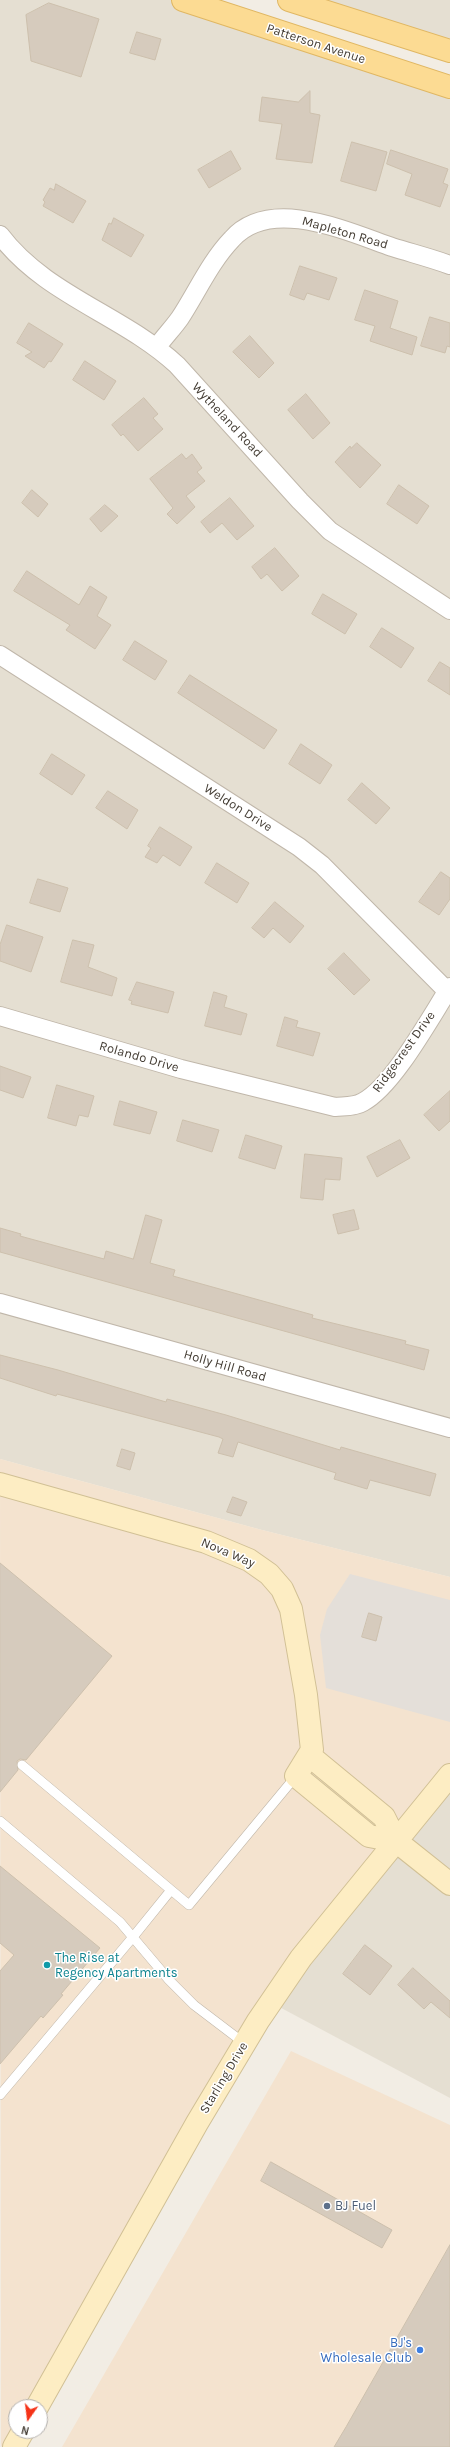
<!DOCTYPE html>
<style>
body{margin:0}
#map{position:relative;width:450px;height:2447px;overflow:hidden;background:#f2ede4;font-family:Karla,sans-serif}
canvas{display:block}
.north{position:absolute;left:8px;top:2399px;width:40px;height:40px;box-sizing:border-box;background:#fff;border:1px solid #b4b1ae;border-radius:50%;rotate:194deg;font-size:11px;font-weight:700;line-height:16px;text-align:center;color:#443d34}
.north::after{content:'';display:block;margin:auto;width:14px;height:18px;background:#f53318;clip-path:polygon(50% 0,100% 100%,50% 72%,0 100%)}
</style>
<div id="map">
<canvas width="450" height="2447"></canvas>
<div class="north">N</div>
</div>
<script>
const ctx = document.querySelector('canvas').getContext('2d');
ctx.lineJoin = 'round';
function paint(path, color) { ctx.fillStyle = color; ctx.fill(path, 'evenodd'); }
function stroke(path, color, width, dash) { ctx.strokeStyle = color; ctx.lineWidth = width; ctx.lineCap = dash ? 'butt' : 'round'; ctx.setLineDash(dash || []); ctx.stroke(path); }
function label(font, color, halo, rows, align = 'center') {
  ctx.font = font + ' Karla,sans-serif'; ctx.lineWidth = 3; ctx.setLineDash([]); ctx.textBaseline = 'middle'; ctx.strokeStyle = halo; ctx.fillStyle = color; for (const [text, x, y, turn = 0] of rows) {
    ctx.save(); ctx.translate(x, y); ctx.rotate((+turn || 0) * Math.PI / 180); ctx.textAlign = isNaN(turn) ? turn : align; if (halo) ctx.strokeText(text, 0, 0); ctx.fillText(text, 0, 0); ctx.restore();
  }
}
paint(new Path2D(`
 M0,0h185l265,86v1491l-188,-47 -262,-71z
 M287,0h163v53z
 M450,1775v323l-180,-96z`), '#e5dfd2');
paint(new Path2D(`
 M0,1459l262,71 188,47v198l-121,147 -300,485h-13v19l-15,21z
 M291,2051l159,74v322h-388z`), '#f4e3cf');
paint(new Path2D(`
 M350,1574l100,26v122l-124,-34 -6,-53 7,-26z`), '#e4dfd9');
const building = new Path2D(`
 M49,3l50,16 -18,58 -50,-16 -5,-46z
 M137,32l24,7 -6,21 -25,-7z
 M310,91v22l10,2 -8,48 -36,-4 6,-35 -23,-3 3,-24 36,5z
 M352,142l35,10 -11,39 -35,-10z
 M391,150l57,19 -5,14 5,2 -8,22 -35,-12 7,-21 -25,-10z
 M231,151l10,18 -32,19 -11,-18z
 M56,184l30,17 -13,22 -30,-17 2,-4 -2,-2 7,-12 4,2z
 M114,218l30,17 -13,22 -29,-17 7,-17 2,1z
 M300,266l37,12 -8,22 -22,-7 -3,7 -14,-5z
 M365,290l33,11 -8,27 27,9 -5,18 -42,-14 5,-15 -20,-6z
 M430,317l20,6v24l-3,-1 -2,7 -24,-7z
 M29,323l34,21 -12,18 -2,-1 -5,7 -19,-12 7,-4 -15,-9z
 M250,336l24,27 -15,15 -26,-26z
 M85,361l31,20 -12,19 -31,-20z
 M306,394l24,29 -17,16 -25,-29z
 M144,398l14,16 -5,4 10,11 -25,22 -15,-17 -2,2 -9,-11z
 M357,443l24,22 -21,23 -25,-26 15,-16 1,2z
 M182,454l4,5 6,-5 10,14 -5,4 8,9 -19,15 9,11 -18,17 -10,-10 6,-6 -23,-29z
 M399,485l30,21 -12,18 -30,-20z
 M32,490l16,14 -10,13 -16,-14z
 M230,498l24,28 -17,14 -15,-17 -12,10 -9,-11z
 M105,505l13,11 -17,16 -11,-13z
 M275,548l24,28 -17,15 -15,-17 -6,5 -9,-12z
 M27,571l52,34 11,-19 17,11 -10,19 14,9 -16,24 -29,-19 4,-5 -56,-34z
 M323,594l34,20 -12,20 -33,-20z
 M382,628l32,20 -13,20 -31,-21z
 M135,641l32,20 -12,19 -32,-20z
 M440,662l10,6v27l-22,-14z
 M190,675l87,55 -13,19 -86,-56z
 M301,744l31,21 -12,19 -31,-20z
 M52,754l33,21 -13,20 -32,-21z
 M362,783l28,25 -14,16 -28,-24z
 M108,791l30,19 -11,19 -31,-21z
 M160,827l32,20 -12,19 -17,-11 -6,8 -12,-6 6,-9 -3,-2z
 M217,863l32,20 -12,20 -32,-20z
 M441,872l9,6v21l-11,16 -20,-13z
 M38,879l30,9 -8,24 -30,-9z
 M275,902l29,24 -14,17 -17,-15 -9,10 -12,-10z
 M7,925l36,12 -12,35 -31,-11v-16z
 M73,940l21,5 -6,22 29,11 -5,18 -51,-14z
 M344,953l26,27 -16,15 -26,-26z
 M137,982l37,10 -6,21 -37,-9 1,-3 -3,-1z
 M214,992l13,4 -3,11 23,7 -6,21 -36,-9z
 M285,1017l13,4 -2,6 24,6 -7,23 -36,-10z
 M0,1066l31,11 -8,21 -23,-8z
 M57,1085l37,11 -6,21 -9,-2 -3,11 -28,-8z
 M450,1091v30l-11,10 -15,-16z
 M120,1101l37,11 -7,22 -36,-9z
 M183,1120l36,10 -7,22 -35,-11z
 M246,1135l36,11 -7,23 -36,-11z
 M400,1140l10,18 -33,19 -10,-20z
 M305,1154l37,4 -2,22 -15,-1 -2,21 -22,-2z
 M354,1210l5,19 -21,5 -5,-19z
 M146,1215l16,5 -12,43 25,7 -2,6 140,39 -1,3 94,23 -1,3 24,6 -5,20 -424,-118v-24l21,6 -1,2 84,23 2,-8 27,8z
 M0,1355l58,15 108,32 1,-3 59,16 114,35 1,-3 95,27 -6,22 -60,-16 -3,9 -33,-10 2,-6 -98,-31 -5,15 -15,-4 5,-14 -4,-2 -162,-43 -1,2 -56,-18z
 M122,1449l13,4 -5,17 -13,-4z
 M233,1497l14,5 -6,14 -14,-4z
 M0,1563l112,93 -86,104 -6,-1 -3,2 1,9 -18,22z
 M369,1613l13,4 -6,24 -14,-4z
 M0,1866l100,82 -39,46 2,1 -20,23 -2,-2 -41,48v-93l14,-16 -14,-12z
 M365,1945l27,21 -22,29 -27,-21z
 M413,1968l37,33v17l-19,-16 -7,7 -26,-24z
 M271,2162l121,68 -10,18 -121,-67z
 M450,2245v202h-116l12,-20z`);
paint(building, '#d6cbbd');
stroke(building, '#cdc0ad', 1);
const lane = new Path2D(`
 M22,1765l167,140 107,-129
 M0,1821l120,101 49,58 25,25 50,38
 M0,2095l133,-158 38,-47`);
const street = new Path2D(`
 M0,235c45,60 123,80 177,130l123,136 30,30 120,79
 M157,347c7,-10 16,-19 23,-29 17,-26 30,-56 52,-79 38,-43 114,-8 160,8 19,6 39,11 58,18
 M0,655l299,192 23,18 128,129
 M0,1016l181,53 154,38c9,-1 20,0 28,-5 30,-16 67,-84 87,-115
 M0,1303l450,125`);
const secondary = new Path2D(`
 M0,1484l206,58 43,18 20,14 13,15 9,20 15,86 6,55 -16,26 73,60 27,5
 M310,1756l74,61 12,24 54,43
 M37,2407l160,-284 61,-102 43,-63 149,-183
 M14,2447l9,-16`);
const primary = new Path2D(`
 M183,0l267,87
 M289,0l161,51`);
stroke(lane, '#c0b7aa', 10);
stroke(street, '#c0b7aa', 20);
stroke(secondary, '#d1c095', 24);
stroke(primary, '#e0b763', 24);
stroke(lane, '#fff', 9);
stroke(street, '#fff', 18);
stroke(secondary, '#fdedc3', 22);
stroke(primary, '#fcdb93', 22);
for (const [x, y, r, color] of [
 [47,1965,4,"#0f9aa8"],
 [327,2206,4,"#5c6f8a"],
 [420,2350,4,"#3f7fe0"]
]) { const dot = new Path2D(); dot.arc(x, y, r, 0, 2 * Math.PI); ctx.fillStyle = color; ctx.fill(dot); stroke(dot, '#fff', 1.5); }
label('13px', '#443d34', '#fff', [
 ["Patterson Avenue",316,44,18],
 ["Mapleton Road",345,233,16],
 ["Wytheland Road",227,420,47],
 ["Weldon Drive",238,808,32],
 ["Ridgecrest Drive",404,1052,-54],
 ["Rolando Drive",139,1057,16],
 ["Holly Hill Road",225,1366,16],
 ["Nova Way",228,1553,23],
 ["Starling Drive",224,2078,-59]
]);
label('13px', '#0d838f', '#fff', [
 ["The Rise at",55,1958],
 ["Regency Apartments",55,1973]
], 'left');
label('13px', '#4e5e75', '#fff', [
 ["BJ Fuel",335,2206]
], 'left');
label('13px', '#366cbe', '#fff', [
 ["BJ's",412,2343],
 ["Wholesale Club",412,2358]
], 'right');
</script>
